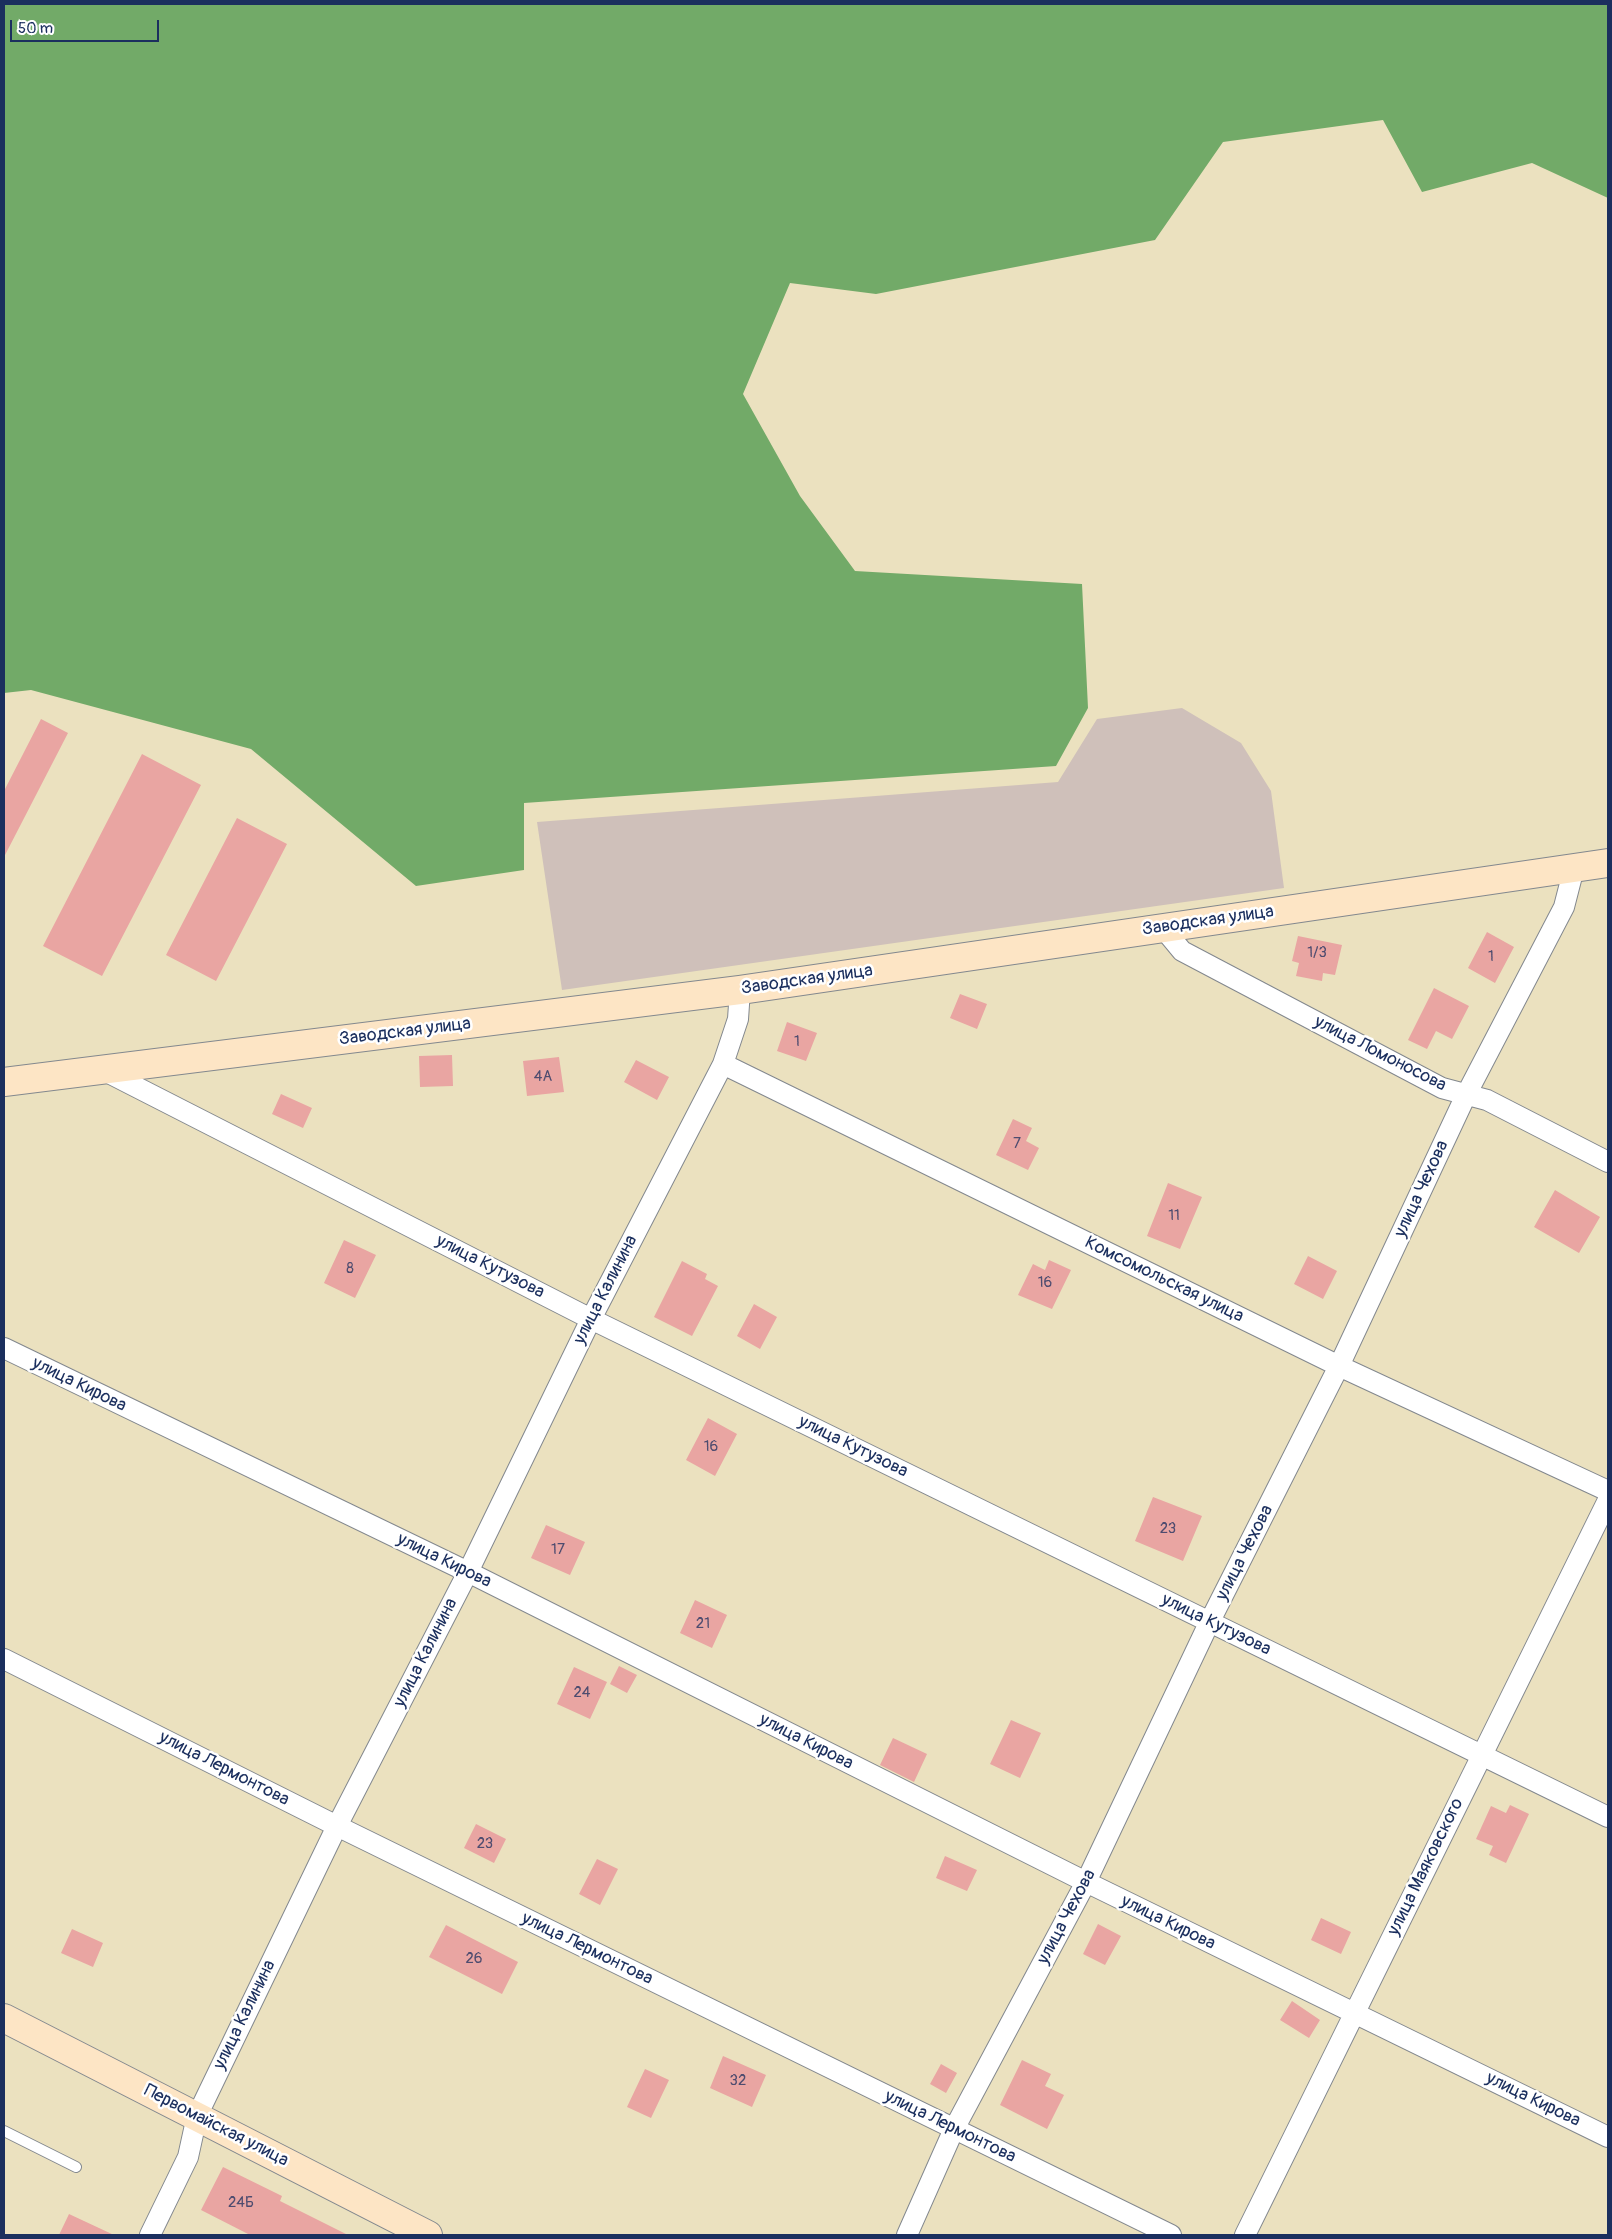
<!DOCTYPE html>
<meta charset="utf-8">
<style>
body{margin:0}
#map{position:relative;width:1612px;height:2239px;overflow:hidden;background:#ebe1bf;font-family:Pangolin,sans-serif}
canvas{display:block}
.frame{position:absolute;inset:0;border:5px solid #1b2f5e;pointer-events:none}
.scale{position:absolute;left:10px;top:20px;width:149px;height:22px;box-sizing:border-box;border:2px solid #1b2f5e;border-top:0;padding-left:6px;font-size:15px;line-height:18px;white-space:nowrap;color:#1b2f5e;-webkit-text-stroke:4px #fff;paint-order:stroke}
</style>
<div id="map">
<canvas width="1612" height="2239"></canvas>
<div class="frame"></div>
<div class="scale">50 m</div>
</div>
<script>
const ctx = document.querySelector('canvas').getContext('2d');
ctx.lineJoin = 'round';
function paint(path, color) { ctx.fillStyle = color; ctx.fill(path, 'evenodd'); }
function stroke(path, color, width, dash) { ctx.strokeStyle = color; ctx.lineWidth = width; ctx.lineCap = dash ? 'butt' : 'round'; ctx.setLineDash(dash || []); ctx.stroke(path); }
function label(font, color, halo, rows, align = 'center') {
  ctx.font = font + ' Pangolin,sans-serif'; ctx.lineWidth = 5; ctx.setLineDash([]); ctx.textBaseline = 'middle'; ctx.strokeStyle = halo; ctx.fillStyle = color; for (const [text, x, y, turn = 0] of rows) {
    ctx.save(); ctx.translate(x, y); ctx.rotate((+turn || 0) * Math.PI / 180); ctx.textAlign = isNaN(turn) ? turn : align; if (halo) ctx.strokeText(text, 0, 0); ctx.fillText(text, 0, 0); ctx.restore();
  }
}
paint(new Path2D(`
 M1182,708l59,35 30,48 13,97 -722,102 -25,-168 521,-40 39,-63z`), '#cfc0ba');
paint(new Path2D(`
 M4,4h1604v194l-76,-35 -110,29 -39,-72 -160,22 -68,98 -279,54 -86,-11 -47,111 57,102 55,75 227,13 6,124 -32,58 -532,37v67l-108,16 -165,-137 -220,-59 -27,3z`), '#72aa68');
paint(new Path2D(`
 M41,719l27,14 -64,124v-66z
 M142,754l59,31 -99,191 -59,-30z
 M237,818l50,26 -71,137 -50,-26z
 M1487,932l27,15 -19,36 -27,-15z
 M1298,936l44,9 -7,30 -12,-2 -1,8 -26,-5 3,-13 -7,-2z
 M1434,988l35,18 -17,33 -16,-8 -9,18 -19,-9z
 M960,994l27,10 -10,25 -27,-11z
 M787,1022l30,11 -11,28 -29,-10z
 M452,1055l1,31 -33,1 -1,-31z
 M559,1057l5,35 -37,4 -4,-35z
 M636,1060l33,17 -12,23 -33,-18z
 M281,1094l31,14 -9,20 -31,-14z
 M1013,1119l19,9 -6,13 13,7 -11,22 -32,-15z
 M1168,1183l34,14 -22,52 -33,-13z
 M1555,1190l45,27 -21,36 -45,-26z
 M344,1240l32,15 -21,43 -31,-15z
 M1308,1256l29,15 -14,28 -29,-15z
 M1049,1260l22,10 -19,39 -34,-14 15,-31 12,6z
 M682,1261l25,13 -2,5 13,7 -26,50 -38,-19z
 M754,1304l23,13 -17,32 -23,-13z
 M708,1418l29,16 -22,42 -29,-16z
 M1153,1497l49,19 -19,45 -48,-20z
 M546,1525l39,17 -15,33 -39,-17z
 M695,1600l32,15 -15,33 -32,-15z
 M619,1666l18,9 -10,18 -17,-9z
 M574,1667l33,15 -17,37 -33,-15z
 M1011,1720l30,13 -21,45 -30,-14z
 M893,1738l34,16 -13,28 -34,-17z
 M1510,1805l19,9 -23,49 -17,-8 4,-9 -17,-7 15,-33 15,7z
 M476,1824l30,15 -12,24 -30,-15z
 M945,1856l32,14 -10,21 -31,-13z
 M597,1859l21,10 -18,36 -21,-11z
 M1321,1918l30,14 -10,22 -30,-14z
 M1098,1924l23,12 -16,29 -22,-11z
 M446,1925l72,37 -16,32 -73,-37z
 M72,1929l31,14 -10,24 -32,-14z
 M1292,2001l28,19 -11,18 -29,-18z
 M723,2056l43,19 -14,32 -42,-19z
 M1022,2060l29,14 -6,12 19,9 -17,34 -47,-24z
 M941,2064l16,9 -11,20 -16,-9z
 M645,2069l24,11 -18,38 -24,-11z
 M223,2167l59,29 -2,5 68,34h-98l-49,-25z
 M69,2214l45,21h-55z`), '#e9a5a2');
const lane = new Path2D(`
 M4,2131l72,36`);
const street = new Path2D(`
 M1163,928l19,23 260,137 45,12 121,62
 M723,1064l616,302 269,125
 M101,1069l490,250 1017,498
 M4,1348l464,224 618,310 522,255
 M4,1659l333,167 834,409
 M150,2235l38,-78 9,-41 140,-290 131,-254 123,-253 132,-255 15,-45 2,-29
 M907,2235l47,-106 132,-247 124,-261 129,-255 127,-271 98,-188 10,-39
 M1245,2235l363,-735`);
const secondary = new Path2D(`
 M4,1082l736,-92 868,-127
 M4,2018l424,217`);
stroke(lane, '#83888e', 12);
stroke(street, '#83888e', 22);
stroke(secondary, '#83888e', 30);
stroke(lane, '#fff', 10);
stroke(street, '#fff', 20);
stroke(secondary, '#fde5c5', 28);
label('15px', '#4e4c6f', null, [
 ["1/3",1317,953],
 ["1",1491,957],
 ["1",797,1042],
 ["4А",543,1077],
 ["7",1017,1144],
 ["11",1174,1216],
 ["8",350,1269],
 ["16",1045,1283],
 ["16",711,1447],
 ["23",1168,1529],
 ["17",558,1550],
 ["21",703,1624],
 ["24",582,1693],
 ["23",485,1844],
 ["26",474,1959],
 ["32",738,2081],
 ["24Б",241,2203]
]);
label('18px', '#1b2f5e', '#fff', [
 ["Заводская улица",1208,921,-8],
 ["Заводская улица",807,980,-8],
 ["Заводская улица",405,1032,-7],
 ["улица Ломоносова",1380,1054,27],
 ["улица Чехова",1422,1189,-65],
 ["улица Кутузова",490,1267,27],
 ["Комсомольская улица",1164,1280,26],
 ["улица Калинина",606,1290,-63],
 ["улица Кирова",79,1385,26],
 ["улица Кутузова",853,1447,26],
 ["улица Чехова",1245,1553,-63],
 ["улица Кирова",444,1561,26],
 ["улица Кутузова",1216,1625,26],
 ["улица Калинина",426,1653,-63],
 ["улица Кирова",806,1742,27],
 ["улица Лермонтова",224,1769,27],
 ["улица Маяковского",1426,1867,-64],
 ["улица Чехова",1067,1917,-62],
 ["улица Кирова",1168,1923,26],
 ["улица Лермонтова",587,1949,26],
 ["улица Калинина",245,2015,-64],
 ["улица Кирова",1533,2100,26],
 ["Первомайская улица",216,2126,27],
 ["улица Лермонтова",950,2127,26]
]);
</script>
